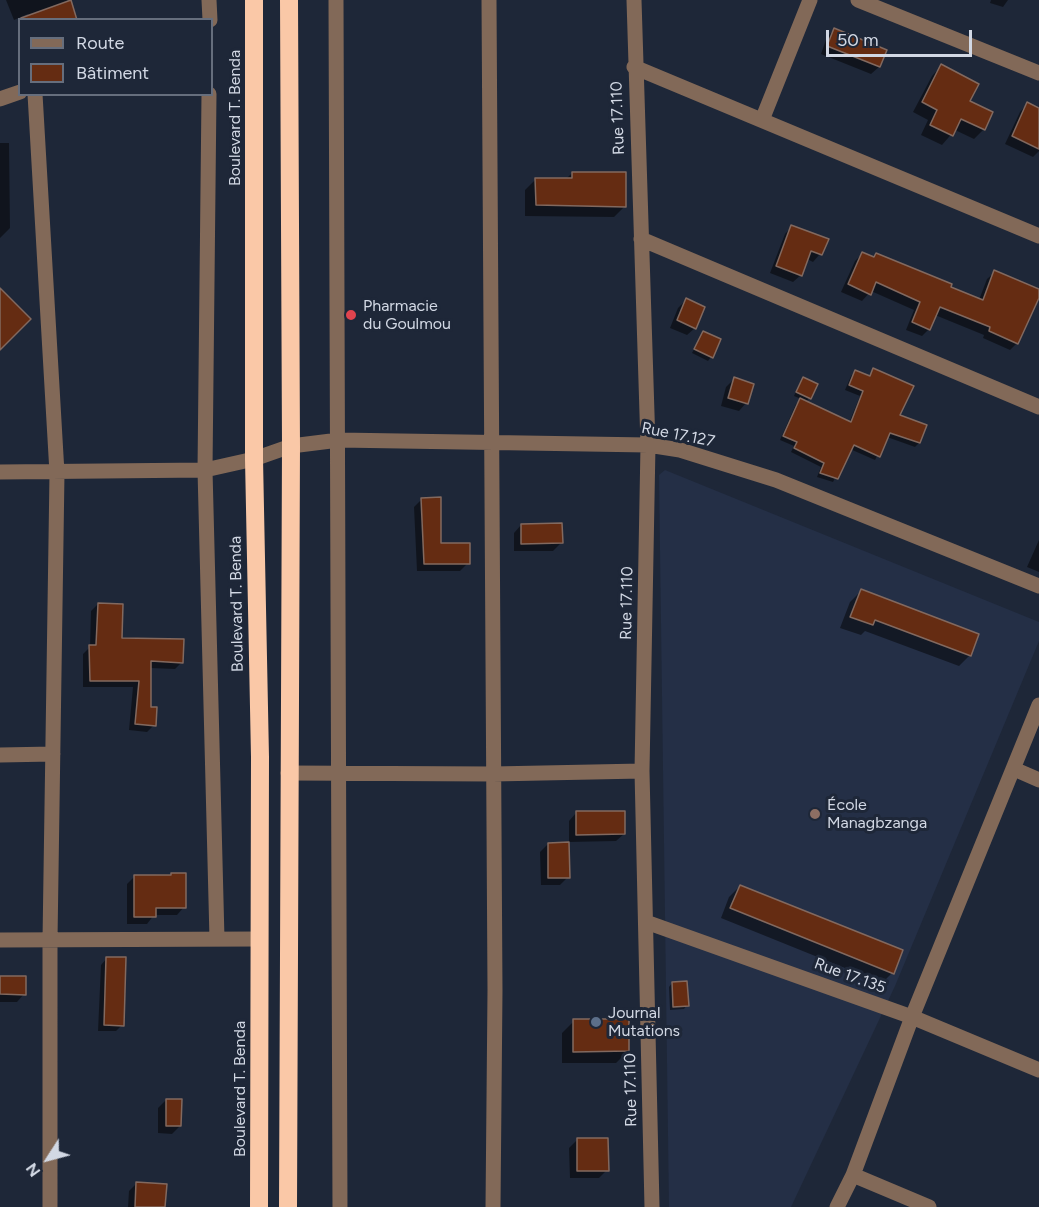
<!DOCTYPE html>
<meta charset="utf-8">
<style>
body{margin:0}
#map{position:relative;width:1039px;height:1207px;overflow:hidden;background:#1e2738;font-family:Figtree,sans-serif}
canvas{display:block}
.legend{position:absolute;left:18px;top:18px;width:195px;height:78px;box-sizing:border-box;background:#1e2738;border:2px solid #666e7d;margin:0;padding:8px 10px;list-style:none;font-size:18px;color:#d2d8e4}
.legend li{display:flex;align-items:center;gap:12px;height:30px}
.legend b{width:30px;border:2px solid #666e7d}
.north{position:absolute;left:18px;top:1129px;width:60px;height:60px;-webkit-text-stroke:4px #1e2738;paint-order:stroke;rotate:234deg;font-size:16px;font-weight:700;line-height:24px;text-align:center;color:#d2d8e4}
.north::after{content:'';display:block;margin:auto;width:21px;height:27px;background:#d2d8e4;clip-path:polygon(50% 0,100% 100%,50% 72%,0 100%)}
.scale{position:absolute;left:826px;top:30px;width:146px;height:27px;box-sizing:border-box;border:3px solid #d2d8e4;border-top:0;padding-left:8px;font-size:18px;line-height:21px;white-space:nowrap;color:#d2d8e4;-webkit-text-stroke:4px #1e2738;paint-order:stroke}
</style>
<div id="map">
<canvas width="1039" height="1207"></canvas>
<ul class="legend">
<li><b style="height:8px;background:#826958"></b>Route</li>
<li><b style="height:16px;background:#652c12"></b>Bâtiment</li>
</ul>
<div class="north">N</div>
<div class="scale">50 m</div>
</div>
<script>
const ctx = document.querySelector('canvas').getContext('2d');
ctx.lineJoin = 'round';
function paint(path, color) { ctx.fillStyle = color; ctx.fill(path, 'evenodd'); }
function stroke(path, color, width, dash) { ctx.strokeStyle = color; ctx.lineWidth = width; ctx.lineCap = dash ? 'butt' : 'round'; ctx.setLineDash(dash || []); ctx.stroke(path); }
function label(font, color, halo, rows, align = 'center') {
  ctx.font = font + ' Figtree,sans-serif'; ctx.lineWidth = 6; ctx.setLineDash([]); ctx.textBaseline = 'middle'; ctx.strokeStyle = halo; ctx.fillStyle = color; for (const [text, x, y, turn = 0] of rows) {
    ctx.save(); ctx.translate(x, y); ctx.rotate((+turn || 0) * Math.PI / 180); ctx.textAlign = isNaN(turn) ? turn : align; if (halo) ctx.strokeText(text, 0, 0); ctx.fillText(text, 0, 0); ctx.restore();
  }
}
paint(new Path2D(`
 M665,470l374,152v19l-144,345 -104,221h-122l-10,-732z`), '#242f46');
paint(new Path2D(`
 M6,0h61l8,20h-45l-2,-6 -14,6z
 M991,0h17l-5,7 -13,-4z
 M835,29l50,21 -6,17 -8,7 -50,-20 6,-17z
 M941,66l43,63 -10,10 -19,-9 -13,15 -21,-10 7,-15 -15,-8 19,-36z
 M1027,104l12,5v42l-6,6 -28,-13 15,-32z
 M0,143h9l1,85 -10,10z
 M572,173l53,33 -11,11 -89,-1v-26l11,-11h30z
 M792,226l28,28 -7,8 -6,-3 -6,16 -8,7 -23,-9 15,-39z
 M862,254l117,46 8,-21 8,-7 44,18v4l-22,49 -7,7 -27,-12 1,-3 -49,-20 -6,14 -7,7 -16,-6 8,-20 -43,-19 -9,10 -21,-9 14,-31z
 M686,300l9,28 -8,7 -17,-7 8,-20z
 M703,333l8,24 -3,4 -16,-8z
 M874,370l24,46 27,10 -6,17 -4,4 -28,-10 -12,23 -25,-11 -17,33 -16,-5 4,-10 -30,-15 3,-6 -14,-6 16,-36 5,-5 -7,-3 6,-14 3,-3 13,6 -10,18 43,20 11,-27 -15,-6 6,-14 4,-4 13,5z
 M734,379l12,24 -7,8 -18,-5 5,-19z
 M422,499l18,46 28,18 -8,8h-43l-3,-64z
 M521,525l40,18 -8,8h-39v-18z
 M1039,540v32l-12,-5z
 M861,591l109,64 -11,11 -94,-35 -4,4 -21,-7 10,-26z
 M98,604l22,35 62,23 -7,7 -25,-1v40l4,17 -7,7 -18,-2 4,-43h-50v-33l7,-7 1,-36z
 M576,813l48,21 -8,7 -47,1v-21z
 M548,844l20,33 -8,8h-19l-1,-33z
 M171,874l13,33 -7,8h-23l-7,9h-20v-40l8,-8z
 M740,886l152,87 -10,10 -161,-65 8,-21z
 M107,958l15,67 -6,6h-18l3,-66z
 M0,978l24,16 -7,8h-17z
 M672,983l15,22 -3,4 -14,1 -1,-23z
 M574,1021l54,30 -12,12h-54v-30z
 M166,1100l14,26 -8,8 -14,-1v-25z
 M577,1140l30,30 -8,8h-29l-1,-30z
 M137,1183l27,24h-36l1,-16z`), '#0007');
const building = new Path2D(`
 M71,0l6,20h-56v-2z
 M834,28l53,22 -7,17 -53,-21z
 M941,64l38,20 -9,17 23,11 -8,18 -24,-11 -8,17 -23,-11 7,-15 -15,-8z
 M1027,102l12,6v41l-27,-13z
 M572,172h54v35l-90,-2 -1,-27h37z
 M791,225l38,14 -7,16 -11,-4 -9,25 -26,-10z
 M862,252l12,5 2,-4 76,31 -1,3 32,13 11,-30 45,19v9l-21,46 -29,-13 1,-4 -50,-20 -10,23 -18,-8 8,-20 -44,-20 -5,13 -23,-11z
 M0,288l31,31 -31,31z
 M686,298l19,9 -9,22 -19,-9z
 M703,331l18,8 -8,19 -19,-9z
 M873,368l41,18 -14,29 27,10 -7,18 -30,-10 -10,24 -26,-12 -16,34 -18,-6 4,-10 -30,-15 3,-6 -14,-6 17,-38 51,24 12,-31 -14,-6 6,-15 15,6z
 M734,377l20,7 -6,20 -20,-6z
 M803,377l15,7 -7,15 -15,-7z
 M441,497v46h29v21h-46l-3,-66z
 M562,523l1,20 -42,1v-20z
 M861,589l118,45 -8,22 -96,-36 -2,5 -23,-8z
 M98,603l25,1 -1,34 62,1 -1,24 -32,-2v46h6l-1,19 -21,-2 4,-43h-49l-1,-36h7z
 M576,811h49v23l-49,1z
 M569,842l1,36h-22v-35z
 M171,873h15v35h-30v9h-22v-42h37z
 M740,885l163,65 -9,24 -164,-66z
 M106,957h20l-2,69 -20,-1z
 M0,976h26v19l-26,-1z
 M687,981l2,25 -16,1 -1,-25z
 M573,1019h56v32l-56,1z
 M166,1099h16l-1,27h-15z
 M577,1138h31l1,33h-32z
 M136,1182l31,2 -2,23h-30z`);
paint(building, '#652c12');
stroke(building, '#82695f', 1.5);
stroke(new Path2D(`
 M209,0l1,20
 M336,0l4,1207
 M489,0l6,990 -2,217
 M634,0l14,445 -6,326 10,436
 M858,0l181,73
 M634,67l405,169
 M35,94l22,379 -7,467v267
 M209,94l-4,376 12,469
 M0,99l20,-7
 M762,120l48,-120
 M641,239l398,168
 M0,472l205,-2 49,-11 37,-13 48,-6 309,5 32,5 96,30 263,106
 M0,755l53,-1
 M1014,769l25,11
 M288,773l205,1 149,-3
 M646,922l266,95 127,53
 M0,940l259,-1
 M853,1175l76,32
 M837,1207l16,-32 59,-158 127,-312`), '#826958', 15);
stroke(new Path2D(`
 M254,0v459l6,298 -1,450
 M288,1207l3,-761 -2,-446`), '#fac8a7', 18);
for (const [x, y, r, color] of [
 [351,315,6,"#e0444e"],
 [815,814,6,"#8d6e63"],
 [596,1022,6,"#5c6f8a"]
]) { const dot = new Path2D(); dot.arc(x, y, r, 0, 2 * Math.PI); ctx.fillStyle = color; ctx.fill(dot); stroke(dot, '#1e2738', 2); }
label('16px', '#d2d8e4', '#1e2738', [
 ["Boulevard T. Benda",235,118,-90],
 ["Rue 17.110",618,118,-92],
 ["Rue 17.127",678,435,11],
 ["Rue 17.110",627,603,-89],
 ["Boulevard T. Benda",237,604,-91],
 ["Rue 17.135",850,976,20],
 ["Boulevard T. Benda",240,1089,-90],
 ["Rue 17.110",631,1090,-91]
]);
label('16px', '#d2d8e4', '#1e2738', [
 ["Pharmacie",363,306],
 ["du Goulmou",363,324],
 ["École",827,805],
 ["Managbzanga",827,823],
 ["Journal",608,1013],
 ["Mutations",608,1031]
], 'left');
</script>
